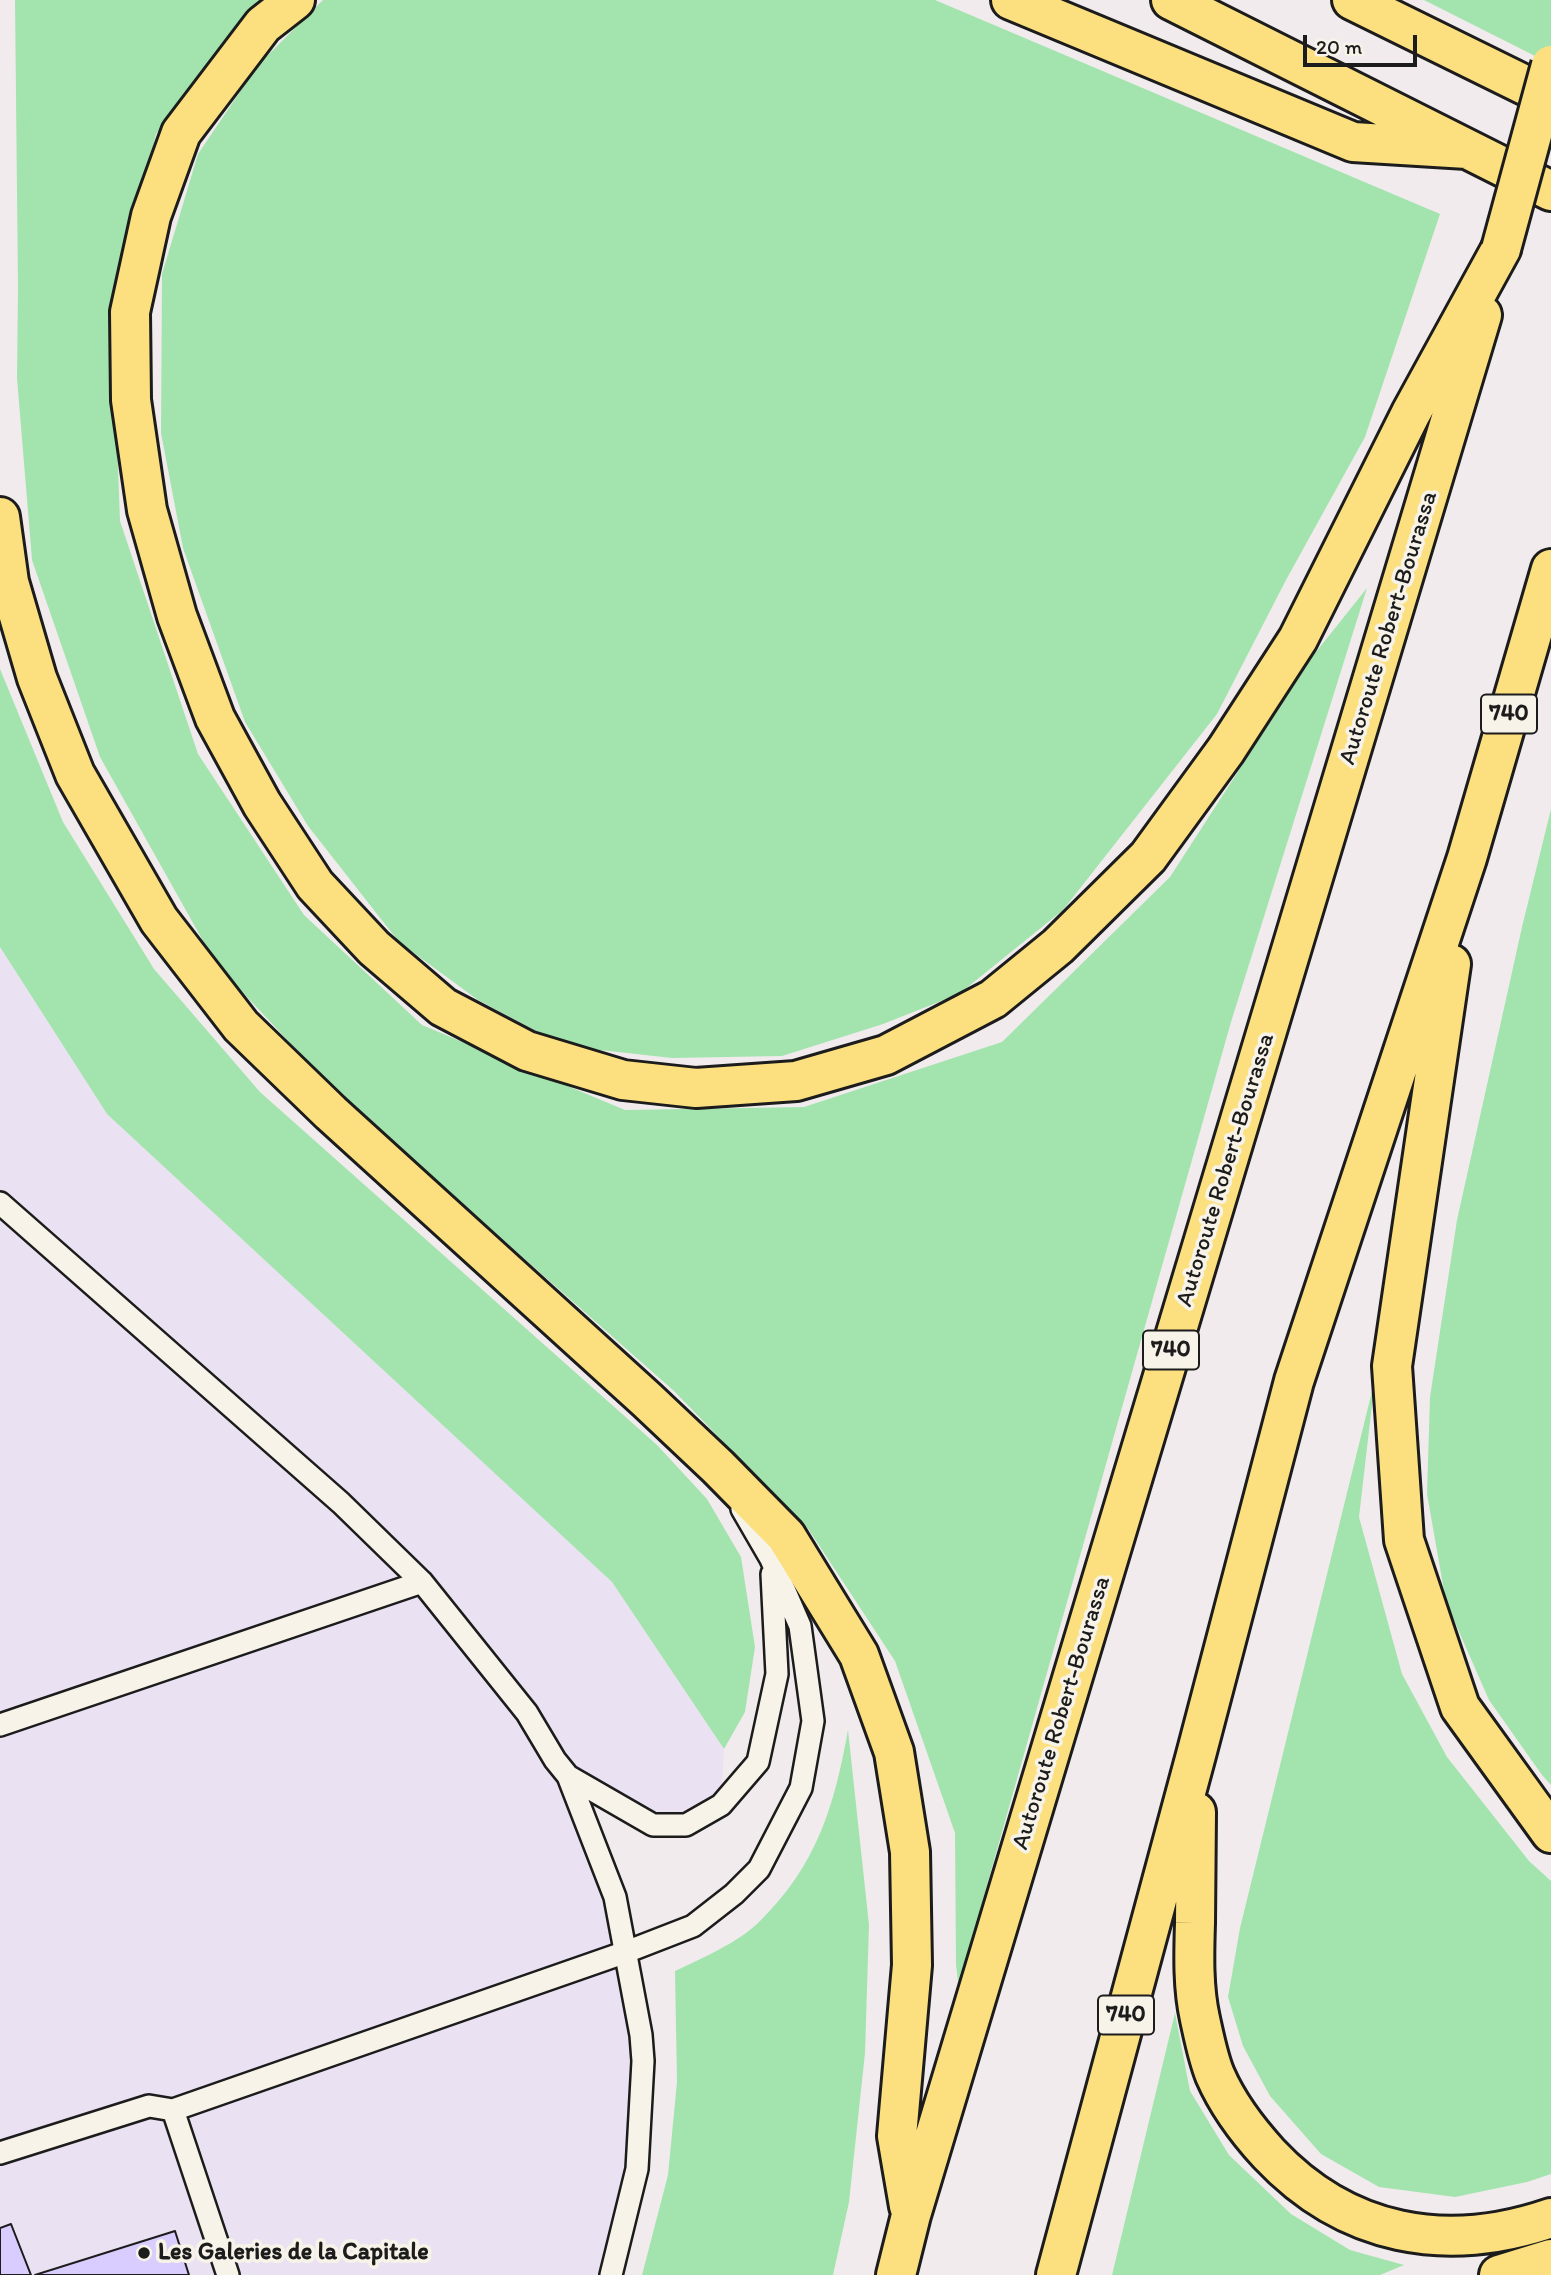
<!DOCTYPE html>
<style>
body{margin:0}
#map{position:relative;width:1551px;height:2275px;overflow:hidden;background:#f1ebed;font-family:Itim,sans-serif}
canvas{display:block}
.scale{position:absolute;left:1303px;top:35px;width:114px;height:32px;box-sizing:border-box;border:4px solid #1c1c1c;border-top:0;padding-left:9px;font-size:21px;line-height:24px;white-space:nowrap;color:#1c1c1c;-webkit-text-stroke:5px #f7f3e8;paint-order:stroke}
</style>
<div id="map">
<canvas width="1551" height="2275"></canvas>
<div class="scale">20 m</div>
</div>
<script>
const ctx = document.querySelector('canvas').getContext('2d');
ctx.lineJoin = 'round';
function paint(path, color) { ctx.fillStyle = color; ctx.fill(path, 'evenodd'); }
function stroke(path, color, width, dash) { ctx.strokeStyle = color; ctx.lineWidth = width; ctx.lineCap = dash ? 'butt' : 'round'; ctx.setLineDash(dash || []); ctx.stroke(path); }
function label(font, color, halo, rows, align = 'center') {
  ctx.font = font + ' Itim,sans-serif'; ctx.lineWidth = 7; ctx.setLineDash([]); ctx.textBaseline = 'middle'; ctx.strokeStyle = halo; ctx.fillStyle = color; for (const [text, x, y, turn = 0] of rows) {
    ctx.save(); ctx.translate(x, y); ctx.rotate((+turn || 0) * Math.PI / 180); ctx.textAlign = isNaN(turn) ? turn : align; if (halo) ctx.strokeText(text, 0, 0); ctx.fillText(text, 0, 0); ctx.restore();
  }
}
paint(new Path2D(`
 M0,947l107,167 505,468 112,167 -3,56 -68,20 -83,-48 45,120 28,164 -32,214h-611z`), '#eae2f2');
paint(new Path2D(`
 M15,0h250l-12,11 -97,123 -44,177 8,210 78,233 106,161 118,110 203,85 179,-3 198,-65 168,-165 142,-220 55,-69 -136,434 -244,863 -28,106 -3,-27 -1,-131 -60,-172 -86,-131 -135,-139 -335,-296 -123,-131 -116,-207 -68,-197 -15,-182 1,-90z
 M323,0h612l505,214 -75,223 -79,143 -69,134 -154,196 -104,84 -76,30 -101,32 -110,2 -108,-12 -86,-46 -79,-58 -91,-116 -63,-104 -62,-174 -22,-115 1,-159 36,-120 60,-89z
 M1424,0h127v64z
 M0,669l63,153 91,147 106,123 397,353 50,54 34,58 14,90 -10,65 -21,37 -112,-167 -505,-468 -107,-167z
 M1551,809v976l-9,-10 -53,-75 -43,-98 -19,-108 3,-97 27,-177 65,-293z
 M1375,1379l-16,138 43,157 45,83 82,104 22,20v293l-24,8 -72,15 -76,-10 -58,-33 -51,-58 -27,-50 -15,-49 12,-69z
 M848,1730l21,195 -4,128 -16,149 -16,73h-191l26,-100 9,-93 -2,-111c26,-12 64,-29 84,-49 58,-57 75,-115 89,-192z
 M1175,2013l15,78 39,64 62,59 59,36 54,15 -24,10h-268z`), '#a3e4ae');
const building = new Path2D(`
 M11,2224l20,51h-31v-47z
 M175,2231l14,44h-154z`);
paint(building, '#d9cdff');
stroke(building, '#1c1c1c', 2);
const lane = new Path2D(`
 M0,1203l341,300 81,79 105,131 28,47 13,16 47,121 26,138 2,26 -6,108 -26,106
 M0,1725l422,-143
 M568,1776l85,49h33l35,-20 37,-43 19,-88 -5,-100
 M173,2110l55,165
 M0,2153l149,-47 24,4 453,-158 67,-26 41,-32 25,-25 42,-81 12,-67 -13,-95 -29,-67 -29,-50`);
const highway = new Path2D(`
 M295,0l-32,25 -82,108 -30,83 -21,96 1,88 16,110 30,106 38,102 47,86 53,81 59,63 69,59 84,44 96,29 73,8 100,-7 90,-26 107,-56 65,-53 90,-89 78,-107 72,-111 113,-226 90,-164
 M1011,0l342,142 114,7
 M1171,0l380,191
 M1352,0l199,98
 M0,517l9,65 28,96 38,96 84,146 82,106 90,87 316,287 71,67 68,69 73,119 35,97 16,100 2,113 -15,171 12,70
 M1451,964l-59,402 12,174 56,167 91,126
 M1196,1812c0,37 -1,74 -1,111 -1,31 -2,65 5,96 4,18 8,39 15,56 13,30 32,55 54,79 77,82 177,100 282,64
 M896,2275l15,-60 571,-1900
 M1056,2275l140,-520 98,-374 173,-523 84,-289
 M1499,2275l52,-16`);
stroke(lane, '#1c1c1c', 26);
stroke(highway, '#1c1c1c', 44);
stroke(lane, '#f7f3e8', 21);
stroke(highway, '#fce080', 38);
const highwayBridge = new Path2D(`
 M1501,249l50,-184`);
stroke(highwayBridge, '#1c1c1c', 44, []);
stroke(highwayBridge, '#fce080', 38);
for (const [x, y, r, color] of [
 [144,2253,7,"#1c1c1c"]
]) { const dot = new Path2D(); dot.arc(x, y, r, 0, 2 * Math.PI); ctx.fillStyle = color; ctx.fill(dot); stroke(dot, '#f7f3e8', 2.5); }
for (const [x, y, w] of [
 [1509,714,56],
 [1171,1350,56],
 [1126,2015,56]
]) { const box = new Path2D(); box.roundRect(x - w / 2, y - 19.5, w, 39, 5); ctx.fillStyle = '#f7f3e8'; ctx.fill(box); stroke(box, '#1c1c1c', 2); }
label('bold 23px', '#1c1c1c', null, [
 ["740",1509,714],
 ["740",1171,1350],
 ["740",1126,2015]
]);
label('24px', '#1c1c1c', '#f7f3e8', [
 ["Autoroute Robert-Bourassa",1389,628,-73],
 ["Autoroute Robert-Bourassa",1226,1170,-73],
 ["Autoroute Robert-Bourassa",1062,1713,-73]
]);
label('bold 24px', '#1c1c1c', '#f7f3e8', [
 ["Les Galeries de la Capitale",158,2253]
], 'left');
</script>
